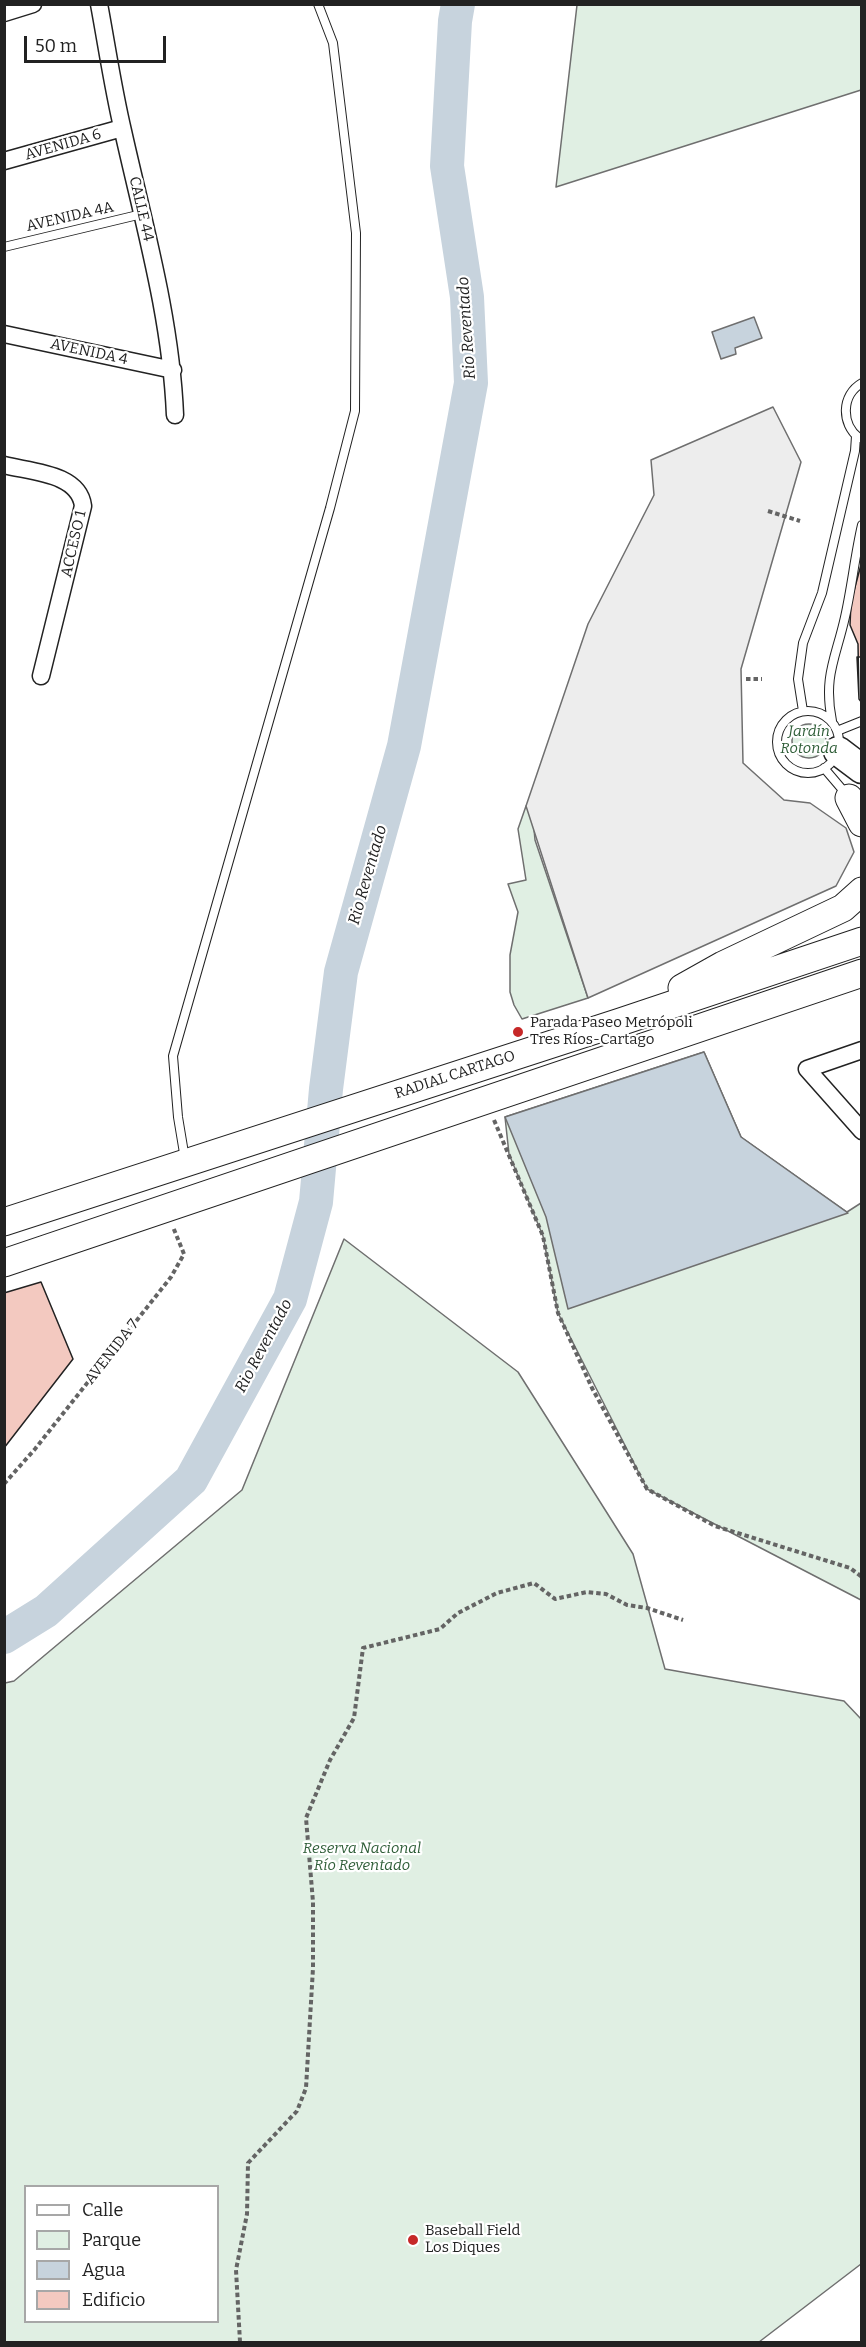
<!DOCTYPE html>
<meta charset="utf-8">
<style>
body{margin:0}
#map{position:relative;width:866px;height:2347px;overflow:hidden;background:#fff;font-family:Bitter,serif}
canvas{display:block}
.frame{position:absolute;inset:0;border:6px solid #222;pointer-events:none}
.legend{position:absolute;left:24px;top:2185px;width:195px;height:138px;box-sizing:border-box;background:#fff;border:2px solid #a7a7a7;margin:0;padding:8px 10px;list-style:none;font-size:18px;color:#222}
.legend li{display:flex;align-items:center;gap:12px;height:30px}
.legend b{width:30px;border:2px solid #a7a7a7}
.scale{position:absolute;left:24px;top:36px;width:142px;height:27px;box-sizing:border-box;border:3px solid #222;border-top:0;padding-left:8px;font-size:18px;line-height:21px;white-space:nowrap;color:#222;-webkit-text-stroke:4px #fff;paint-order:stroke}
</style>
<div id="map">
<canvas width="866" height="2347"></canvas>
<div class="frame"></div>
<ul class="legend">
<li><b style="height:8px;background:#fff"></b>Calle</li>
<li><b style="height:16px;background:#e0efe3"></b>Parque</li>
<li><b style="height:16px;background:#c7d3dd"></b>Agua</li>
<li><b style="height:16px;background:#f3c9c0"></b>Edificio</li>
</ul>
<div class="scale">50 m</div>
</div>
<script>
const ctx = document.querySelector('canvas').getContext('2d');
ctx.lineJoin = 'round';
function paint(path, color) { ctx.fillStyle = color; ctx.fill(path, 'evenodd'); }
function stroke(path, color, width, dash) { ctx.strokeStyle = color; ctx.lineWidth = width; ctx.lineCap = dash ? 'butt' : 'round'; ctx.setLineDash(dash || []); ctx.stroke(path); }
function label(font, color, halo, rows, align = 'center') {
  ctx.font = font + ' Bitter,serif'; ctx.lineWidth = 4.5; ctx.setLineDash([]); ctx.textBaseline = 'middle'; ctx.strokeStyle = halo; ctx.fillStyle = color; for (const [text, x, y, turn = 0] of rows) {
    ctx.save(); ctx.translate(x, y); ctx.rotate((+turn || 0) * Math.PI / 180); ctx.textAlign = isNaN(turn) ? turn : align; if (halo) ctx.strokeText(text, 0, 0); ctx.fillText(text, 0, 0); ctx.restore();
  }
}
const green = new Path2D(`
 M577,5h284v85l-305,97z
 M792 741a17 17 0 1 1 34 0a17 17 0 1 1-34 0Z
 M526,806h6l3,34 53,158 -66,21 -8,-14 -4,-13v-37l8,-43 -10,-28 18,-4 -8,-51z
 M704,1052l37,85 106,75 14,-9v397l-214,-111 -89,-176 -15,-77 -34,-82 -4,-37z
 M344,1239l174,133 115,182 32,115 179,32 17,18v545l-102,78h-754v-659l9,-2 228,-191zM218,2186v136h-192v-136z`);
paint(green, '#e0efe3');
stroke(green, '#6f6f6f', 1.5);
const parking = new Path2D(`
 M773,407l28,55 -60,207 2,94 41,37 26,3 36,25 8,24 -18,34 -248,112 -62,-192 62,-182 66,-129 -3,-35z`);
paint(parking, '#ededed');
stroke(parking, '#6f6f6f', 1.5);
const water = new Path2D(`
 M754,317l8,21 -27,10 1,6 -15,5 -9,-27z
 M704,1052l37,85 107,76 -280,96 -22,-92 -41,-100z`);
paint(water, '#c7d3dd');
stroke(water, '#6f6f6f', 1.5);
stroke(new Path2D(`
 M4,1637l42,-26 145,-131 99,-181 26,-97 10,-113 15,-117 63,-226 67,-363 -4,-86 -20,-131 8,-145 3,-17`), '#c7d3dd', 34);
const building = new Path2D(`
 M862,561v142l-3,-4 -1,-55 -8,-19 1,-23z
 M857,657h5v46l-3,-4z
 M41,1282l32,77 -69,89v-155z`);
paint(building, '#f3c9c0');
stroke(building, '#222', 1.5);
const service = new Path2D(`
 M4,247l138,-33
 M859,438c-18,-14 -18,-43 3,-55
 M803,711l-5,-32 5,-36 19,-50 33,-142 1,-15
 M777 742a31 31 0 1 1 62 0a31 31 0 1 1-62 0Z
 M832,721c-9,-45 4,-63 13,-104 7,-31 10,-62 17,-92
 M837,731l25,-10
 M824,768l23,27
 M185,1159l-7,-42 -5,-61 157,-548 25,-97 1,-178 -23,-190 -15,-39`);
const minor = new Path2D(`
 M99,4c8,43 14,85 24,127 21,94 48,187 52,284
 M4,13l29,-9
 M4,161l118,-33
 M4,334l169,36
 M4,465c27,7 75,8 79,41l-42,170
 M862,1050l-55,19 55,62`);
const primary = new Path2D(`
 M849,798l13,25
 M682,988l41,-23 120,-57 19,-17
 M4,1222l616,-200 242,-81
 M4,1263l858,-290`);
const trunk = new Path2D(`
 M838,751l24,18`);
stroke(service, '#222', 10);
stroke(minor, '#222', 19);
stroke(primary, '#222', 29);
stroke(trunk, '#222', 31);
stroke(new Path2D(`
 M768,511l32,10
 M746,679h16
 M494,1120l49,116 15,77 34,75 55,101 68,37 135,42 12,9
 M4,1484l31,-35 136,-172 13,-23 -11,-27
 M240,2342l-4,-72 11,-56 1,-51 49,-52 9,-23 7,-120v-66l-7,-84 24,-58 24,-42 9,-70 77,-19 18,-16 39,-20 37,-10 21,16 32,-7 19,2 21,11 20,3 36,12`), '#646464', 4, [4.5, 3]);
stroke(service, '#fff', 8);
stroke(minor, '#fff', 16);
stroke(primary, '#fff', 27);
stroke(trunk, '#fff', 28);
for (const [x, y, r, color] of [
 [518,1032,6,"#c62828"],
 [413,2240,6,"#c62828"]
]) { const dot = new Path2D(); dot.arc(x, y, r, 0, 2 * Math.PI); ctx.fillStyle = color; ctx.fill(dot); stroke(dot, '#fff', 2); }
label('15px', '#222', '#fff', [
 ["AVENIDA 6",63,145,-16],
 ["CALLE 44",141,209,77],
 ["AVENIDA 4A",70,217,-13],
 ["AVENIDA 4",89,352,12],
 ["ACCESO 1",74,544,-77],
 ["RADIAL CARTAGO",455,1075,-18],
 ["AVENIDA 7",112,1352,-52]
]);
label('italic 15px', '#2f5e38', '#fff', [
 ["Jardín",809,732],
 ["Rotonda",809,749],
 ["Reserva Nacional",362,1849],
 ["Río Reventado",362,1866]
]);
label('15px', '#222', '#fff', [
 ["Parada Paseo Metrópoli",530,1023],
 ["Tres Ríos-Cartago",530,1040],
 ["Baseball Field",425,2231],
 ["Los Diques",425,2248]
], 'left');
label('italic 16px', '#222', '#fff', [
 ["Rio Reventado",467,328,-94],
 ["Rio Reventado",368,875,-74],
 ["Rio Reventado",264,1346,-62]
]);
</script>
